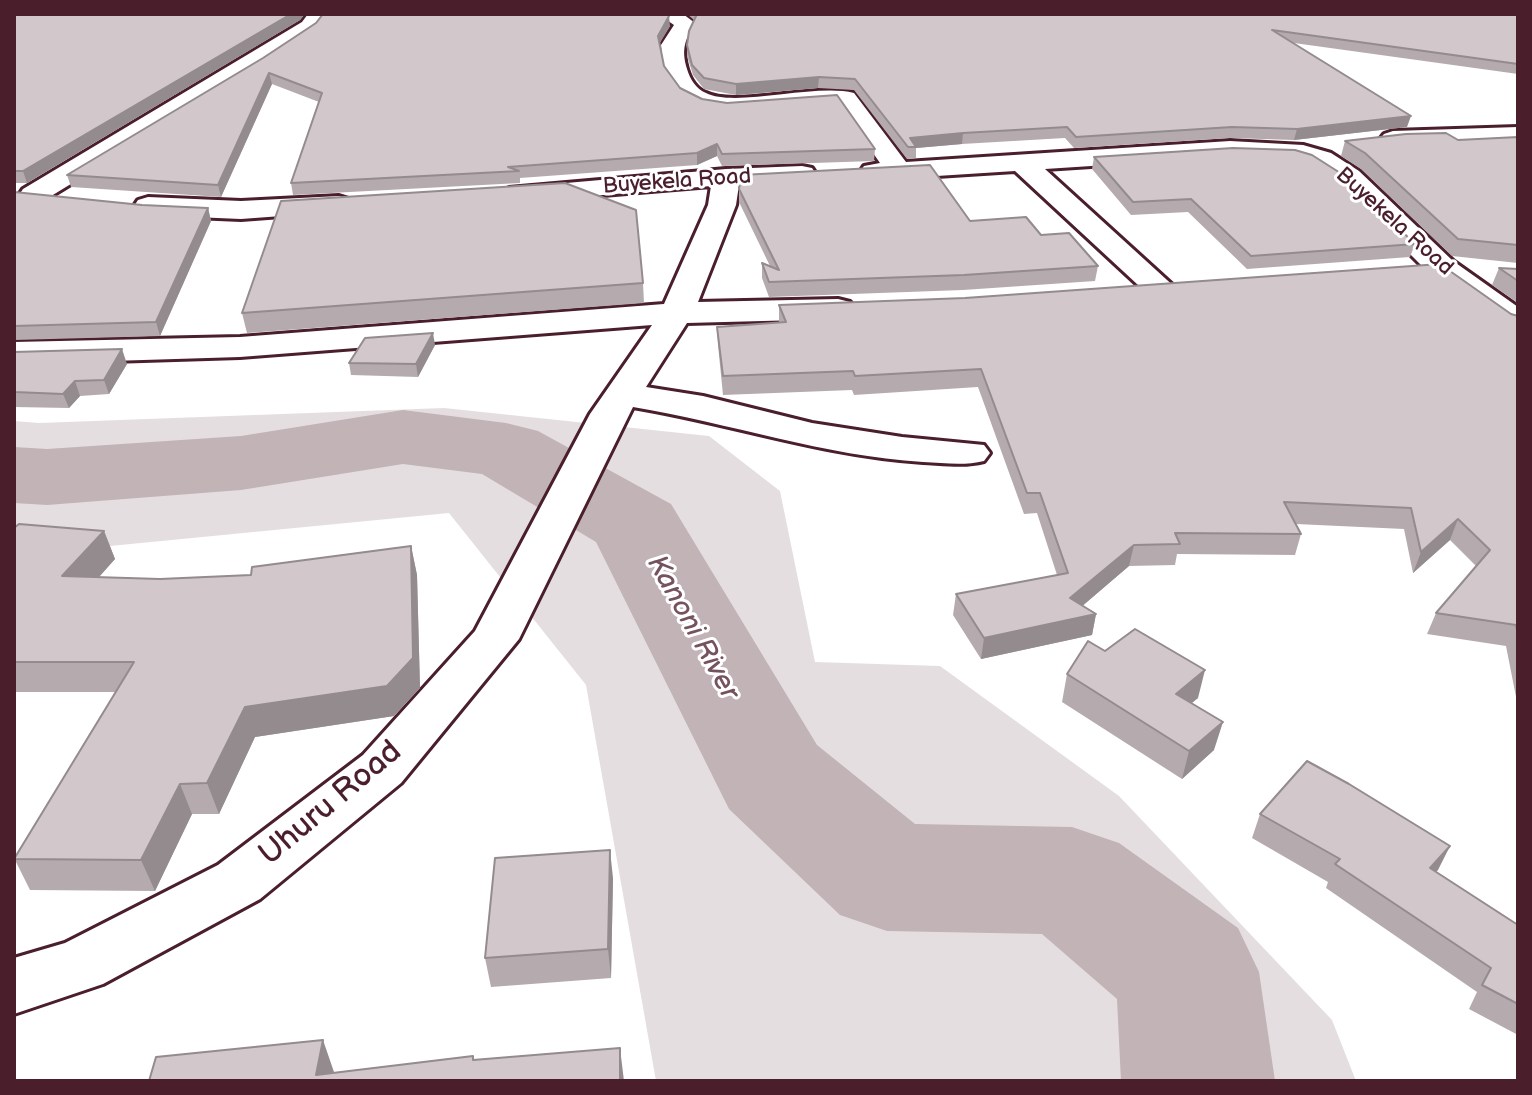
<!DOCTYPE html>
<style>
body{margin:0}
#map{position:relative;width:1532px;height:1095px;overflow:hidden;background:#fff;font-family:"Balsamiq Sans",sans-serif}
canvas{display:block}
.frame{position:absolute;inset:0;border:16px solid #4a1f2b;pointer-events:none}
</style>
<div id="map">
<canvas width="1532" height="1095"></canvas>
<div class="frame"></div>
</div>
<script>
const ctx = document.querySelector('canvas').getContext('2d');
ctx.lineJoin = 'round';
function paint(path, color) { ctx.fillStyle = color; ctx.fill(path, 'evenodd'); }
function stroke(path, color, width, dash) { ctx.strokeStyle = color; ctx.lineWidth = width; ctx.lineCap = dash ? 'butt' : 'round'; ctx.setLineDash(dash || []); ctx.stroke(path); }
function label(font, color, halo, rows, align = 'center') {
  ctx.font = font + ' "Balsamiq Sans",sans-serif'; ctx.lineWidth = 6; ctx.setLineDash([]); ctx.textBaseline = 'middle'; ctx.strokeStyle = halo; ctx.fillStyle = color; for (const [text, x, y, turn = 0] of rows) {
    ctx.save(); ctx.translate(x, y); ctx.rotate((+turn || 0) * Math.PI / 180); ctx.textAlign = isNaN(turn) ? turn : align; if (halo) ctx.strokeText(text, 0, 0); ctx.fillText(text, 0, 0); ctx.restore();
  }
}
paint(new Path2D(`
 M444,408l265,28 71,55 35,171 125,4 179,130 213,224 24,61h-700l-70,-396 -137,-172 -380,37 -55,-6v-123l25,2z`), '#e5dee0');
paint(new Path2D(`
 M403,410l103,13 32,8 133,73 146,241 98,79 157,3 47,16 119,85 21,44 16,109h-154l-4,-82 -75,-65 -155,-3 -47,-16 -111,-106 -133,-267 -114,-68 -79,-10 -162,26 -194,15 -33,-2v-56l33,2 194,-13z`), '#c1b3b6');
const street = new Path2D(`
 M308,14h21l-13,16 -52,36 -221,135 -10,2 -10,-2 -4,-6 4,-6 279,-167z
 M658,14h25l12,9c-10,17 -14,26 -8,46 3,10 9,20 19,24 29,15 109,-10 148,0l52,69 324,-21 73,4 28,8 28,18 94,90 65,46v26l-12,-3 -75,-55 -92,-92 -26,-18 -13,-4 -70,-4 -185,12 133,121 -5,7 -11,3 -11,-3 -136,-126 -141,9 -10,-2 -4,-6 4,-6 16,-3 -42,-60c-65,0 -171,41 -177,-58l13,-20z
 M1518,127v16l-125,4 -9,-3 -4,-5 4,-5 9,-3z
 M802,166l10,2 4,6 -4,6 -73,5 -3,20 -38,97 140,-3 12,3 5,7 -5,7 -12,3 -151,4 -41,64 57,9 109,27 90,14 82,8 6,8 -6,8c-20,5 -40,2 -61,1 -99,-6 -193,-39 -290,-55l-114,232 -118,144 -141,116 -157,85 -89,30v-56l51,-15 153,-78 145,-110 112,-124 115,-217 62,-89 -412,32 -226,7v-22l226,-5 424,-33 44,-99 3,-19 -192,16 -10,-2 -4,-6 4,-6 217,-19z
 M339,196l10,3 4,6 -4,6 -108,8 -93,-4 -10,-3 -4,-6 4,-6 10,-3 93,4z`);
stroke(street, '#4a1f2b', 6);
paint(street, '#fff');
paint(new Path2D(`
 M14,14h291l-5,6 -273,163h-13z
 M687,14h831v60l-224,-31 113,84 -113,13 -64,-2 -156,10 -9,-10 -103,6 -46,4v10l-9,1 -53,-69 -36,-2 -82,7 -32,-6 -11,-14 -6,-19v-11l7,-25z
 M316,23l354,3 -11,18 5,22 16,22 22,11 173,50 -1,12 -152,5 -5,-10 -20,9 -177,13v5l-227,12 -2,-12 28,-81 -47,-18 -51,113 -150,-10 -4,-12 196,-117z
 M1518,137v126l-66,-7 -91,-87 -20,-13 4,-15 113,-1z
 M1094,157l321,87 -5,13 -163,12 -59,-57 -57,3 -39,-46z
 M739,189l231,32 71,14 57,31 -3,15 -132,9 -194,7 -7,-19v-15l8,3 -31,-64z
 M14,192l128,13 66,3 3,13 -51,115 -146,4z
 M1499,268l19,1v34l-26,-18z
 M643,283l1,20 -397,30 -5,-20z
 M779,305l732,9 7,2v391l-12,-61 -79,-12 9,-21 40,-47 -26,-26 -37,33 -9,-44 -108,-5 5,10 -6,21 -118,-1 -2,11 -46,1 -47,40 14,8 -4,21 -111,24 -28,-44 3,-21 101,-19 -20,-62 -13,1 -46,-127 -124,8 -2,-5 -129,5 -5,-50 -1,-18 62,-4z
 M435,345l-17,32 -67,-2 -2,-12z
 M14,352l113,12 -18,30 -29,2 -11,12 -55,-1z
 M14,528l90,3 11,28 -16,18 61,2 91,-4 160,-29 6,29 3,113 -26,28 -139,21 -36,77h-27l-37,77 -125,-1 -16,-32 102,-166h-102z
 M1105,651l93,47 -7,5 23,47 -32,29 -120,-77 5,-28z
 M1260,814l190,32 -14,26 82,53v110l-49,-26 8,-17 -151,-104 2,-6 -76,-44z
 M613,878l-2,100 -120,9 -6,-29z`), '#b5abaf');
paint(new Path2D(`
 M291,14h14l-5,6 -273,163 -4,-12z
 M669,16l1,10 -12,20v-10z
 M269,73l3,11 -51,113 -3,-12z
 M819,77l-1,11 -82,7v-11z
 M1411,116l-4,11 -113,13 3,-11z
 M963,133l-1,11 -46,4v-1l-6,-9z
 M717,144v12l-20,9v-12z
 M208,208l3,13 -51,115 -4,-14z
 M433,333l2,12 -17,32 -2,-13z
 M122,349l5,15 -18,30 -5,-14z
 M75,381l5,15 -11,12 -6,-14z
 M1458,519l-8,21 -37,33 8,-21z
 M104,531l11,28 -41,46 -12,-29z
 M1134,545l-5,21 -63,54 4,-22z
 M411,546l6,29 3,113 -26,28 -139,21 -36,77 -12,-31 38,-76z
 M1096,614l-4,21 -111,24 3,-21z
 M1205,670l-7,28 -29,24 7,-28z
 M1223,722l-9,28 -32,29 7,-28z
 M180,784l12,30 -37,77 -14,-31z
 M1450,846l-12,24 -20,22 12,-24z
 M610,850l3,28 -2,100 -3,-29z
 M323,1040l11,32 -1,9 -17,-6z
 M620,1048l4,33h-4z`), '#938b8e');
const building = new Path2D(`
 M14,14h277l-268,157h-9z
 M323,14h343l3,2 -11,20 6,30 16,22 22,11 25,4 110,-8 38,54 -153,5 -5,-10 -20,9 -189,14 11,4 -228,12 31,-90 -53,-20 -51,112 -151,-10 196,-117 53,-35z
 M697,14h821v50l-246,-34 139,86 -114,13 -65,-2 -156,10 -9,-10 -104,6 -53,5 6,9h-8l-53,-68 -36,-2 -83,7 -32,-6 -12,-13 -5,-20 2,-14z
 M1446,133l12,7 60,-3v108l-60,-6 -93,-86 -20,-12 61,-7z
 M1233,148l62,2 17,5 33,21 70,68 -164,12 -60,-57 -58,3 -39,-45z
 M930,165l40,56 56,-4 15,18 28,-2 29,33 -134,9 -195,7 -7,-19 17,7 -40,-81 2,-14z
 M565,183l71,27 7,73 -401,30 39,-112z
 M14,192l128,13 66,3 -52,114 -142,4z
 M1440,264l71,50 7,2v319l-2,-10 -80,-12 54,-63 -32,-31 -37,33 -10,-44 -127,-6 17,32 -126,-1 5,11 -46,1 -64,53 26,16 -112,24 -28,-44 112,-21 -28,-80h-13l-46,-124 -126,7 -2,-5 -130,5 -6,-49 69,-5 -7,-17 186,-7z
 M1499,268l19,1v12z
 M433,333l-17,31 -67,-1 16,-25z
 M122,349l-18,31 -29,1 -12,13 -49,-2v-40z
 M19,524l85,7 -42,45 98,3 91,-4 1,-8 159,-21 2,112 -26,28 -142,21 -38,76 -27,1 -39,76 -127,-1 120,-197h-120v-134z
 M1135,629l70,41 -29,24 47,28 -34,29 -122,-77 21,-33 17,10z
 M1307,761l42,23 101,62 -20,22 88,57v79l-36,-19 9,-17 -156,-104 5,-5 -80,-45z
 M610,850l-2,99 -123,9 10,-100z
 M323,1040l-7,35 157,-19v4l147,-12v33h-471l7,-24z`);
paint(building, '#d2c7cb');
stroke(building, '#938b8e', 2);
label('22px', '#4a1f2b', '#fff', [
 ["Buyekela Road",677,182,-4],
 ["Buyekela Road",1394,222,42]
]);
label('italic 28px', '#74535c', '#fff', [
 ["Kanoni River",692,628,61]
]);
label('32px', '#4a1f2b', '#fff', [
 ["Uhuru Road",331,804,-40]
]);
</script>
